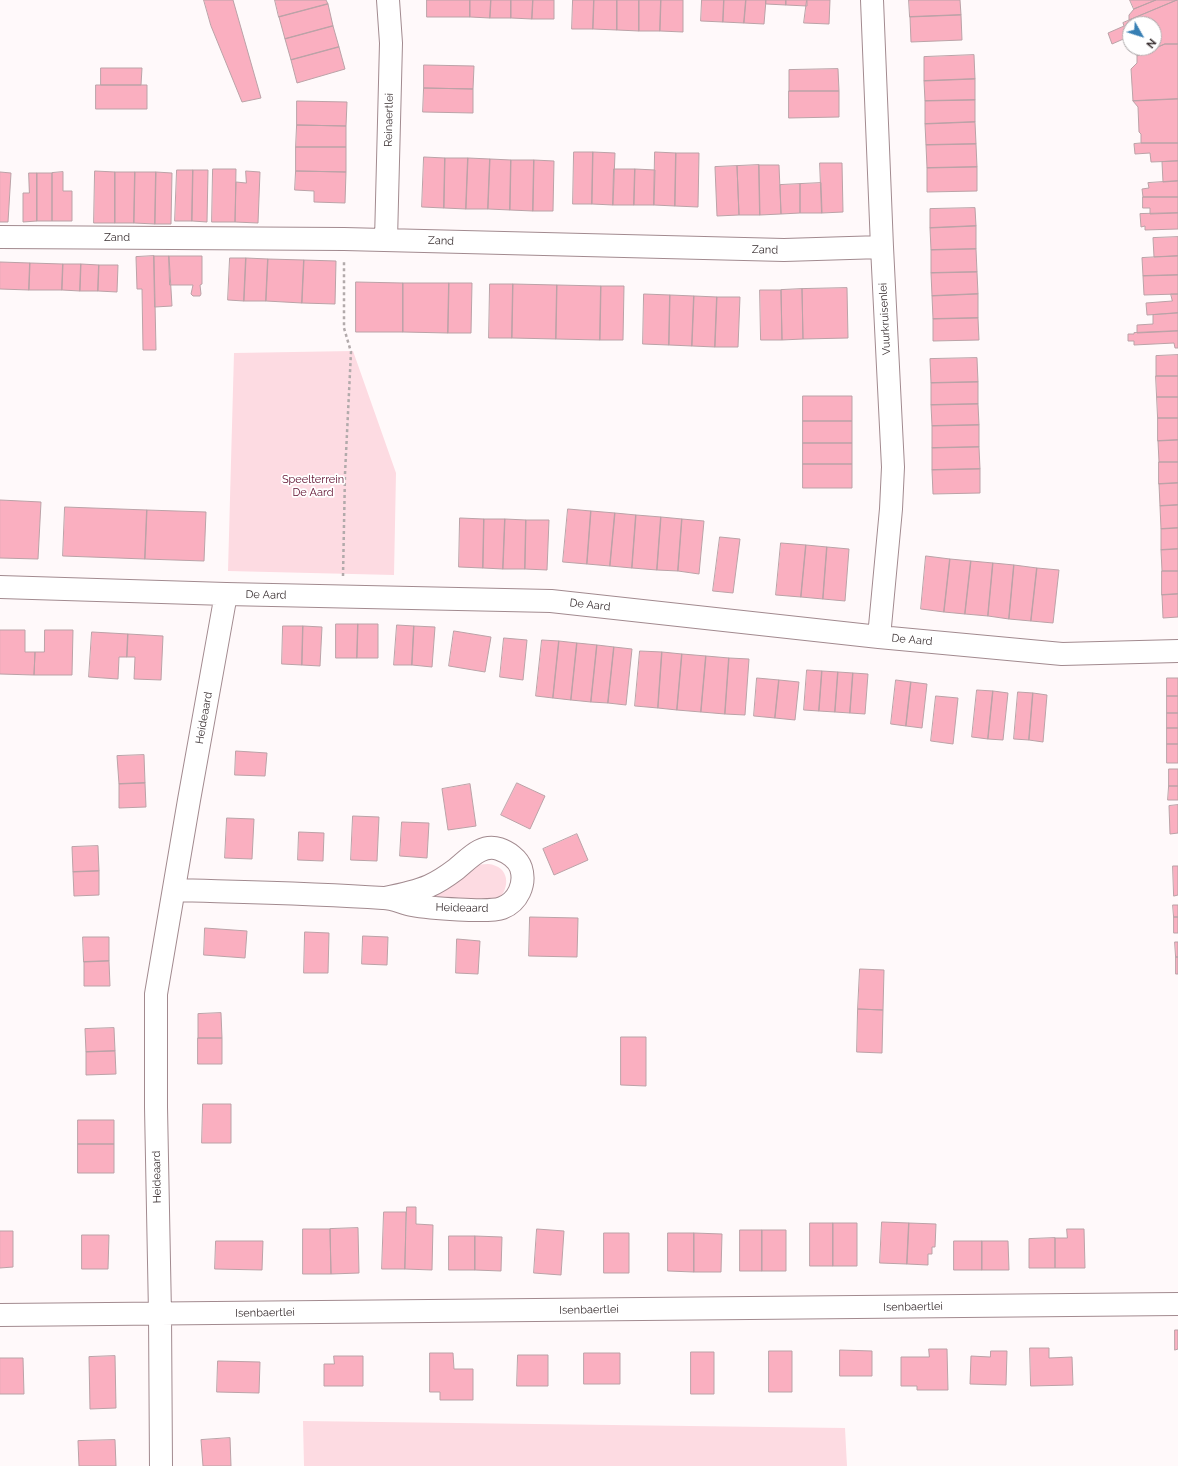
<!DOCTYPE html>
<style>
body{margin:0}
#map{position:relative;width:1178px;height:1466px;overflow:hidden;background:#fff9fa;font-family:Raleway,sans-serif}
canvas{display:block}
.north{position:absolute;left:1122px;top:16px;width:40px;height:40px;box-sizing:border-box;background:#fff;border:1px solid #b0acad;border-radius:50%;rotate:129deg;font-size:11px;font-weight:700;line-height:16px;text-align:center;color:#392f31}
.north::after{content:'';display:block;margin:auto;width:14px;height:18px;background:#377fb4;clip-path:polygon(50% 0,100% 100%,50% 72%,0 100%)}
</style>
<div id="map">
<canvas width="1178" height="1466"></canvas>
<div class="north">N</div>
</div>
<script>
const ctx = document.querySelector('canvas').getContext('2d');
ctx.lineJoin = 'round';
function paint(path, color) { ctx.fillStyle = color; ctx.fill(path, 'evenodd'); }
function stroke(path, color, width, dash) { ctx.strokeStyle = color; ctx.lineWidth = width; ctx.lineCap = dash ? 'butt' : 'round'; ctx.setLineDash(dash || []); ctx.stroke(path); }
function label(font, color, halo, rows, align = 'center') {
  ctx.font = font + ' Raleway,sans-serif'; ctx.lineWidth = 3.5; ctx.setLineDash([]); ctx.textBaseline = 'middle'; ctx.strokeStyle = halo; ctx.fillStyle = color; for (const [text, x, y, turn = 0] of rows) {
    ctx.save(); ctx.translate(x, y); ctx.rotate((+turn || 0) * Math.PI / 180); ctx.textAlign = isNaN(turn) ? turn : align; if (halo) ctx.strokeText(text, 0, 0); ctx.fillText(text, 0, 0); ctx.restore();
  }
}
paint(new Path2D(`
 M353,351l43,122 -2,102 -166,-4 6,-218z
 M488,864c22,2 23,24 9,37l-74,-5 50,-31z
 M303,1421l542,7 2,38h-543z`), '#fddbe2');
const building = new Path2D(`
 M204,0h29l28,98 -19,4 -31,-76z
 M275,0h51l2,4 -49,13z
 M427,0h43v17h-43z
 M470,0h21l-1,18 -20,-1z
 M491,0h20v18h-21z
 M511,0h22l-1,19 -21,-1z
 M533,0h21v19h-22z
 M573,0h21l-1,29h-21z
 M594,0h23v30l-24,-1z
 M617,0h22v31l-22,-1z
 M639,0h22l-1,31h-21z
 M661,0h22v32l-23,-1z
 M702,0h22l-1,22 -22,-1z
 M724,0h22l-2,23 -21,-1z
 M746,0h20l-2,24 -20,-1z
 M766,0h20v5l-20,-1z
 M786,0h21v6l-21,-1z
 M807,0h23l-1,24 -25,-1z
 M909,0h51l1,15 -51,2z
 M1130,0h26l-22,9z
 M1156,0h21l-48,20v-5l5,-6z
 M1177,0h1v44h-13l-28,12 -1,-6h-5v-2h23v-24h-24v18l-2,-5 -16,7 -4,-11 16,-7 -1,-3z
 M328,4l5,22 -48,13 -6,-22z
 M961,15l1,25 -51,2 -1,-25z
 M333,26l6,21 -48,13 -6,-21z
 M1165,44h13v55l-45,2 -2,-32 6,-6v-7z
 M339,47l6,22 -48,14 -6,-23z
 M974,55l1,24 -51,2v-24z
 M424,65l50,1 -1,23 -49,-1z
 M101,68h41l-1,17h-40z
 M838,69l1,22h-50v-21z
 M975,79v21l-50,1 -1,-20z
 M96,85h51v24h-51z
 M424,88l49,1v24l-50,-1z
 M789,91h50v26l-50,1z
 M1178,99v44h-37v-9l-2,-2 -1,-25 -5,-6z
 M975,100v22l-50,2v-23z
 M297,101l50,1 -1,24 -49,-1z
 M975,122l1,22 -50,1 -1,-21z
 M297,125l49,1v21h-50z
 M1141,143h37v18l-27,1 -1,-9 -15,1 -1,-10z
 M976,144l1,23 -50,1 -1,-23z
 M296,147h50v25l-50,-1z
 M574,152h19l-1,52h-19z
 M593,152l22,1 -2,52 -21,-1z
 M655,152l21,1 -1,53 -21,-1z
 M676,153h23l-1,54 -23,-1z
 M424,157l21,1 -1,50 -22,-1z
 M445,158h23l-2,51 -22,-1z
 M468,158l22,1 -2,50h-22z
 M490,159l21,1 -1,50 -22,-1z
 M511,160h23l-1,51 -23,-1z
 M534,160l20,1 -1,50h-20z
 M1178,161v20l-15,1 -1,-20z
 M820,163h22l1,49 -21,1z
 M759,165h20l2,49 -21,1z
 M759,165l1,50h-21l-2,-49z
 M737,166l2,49 -22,1 -2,-49z
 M977,167v24l-50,1v-24z
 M213,169h23l-1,53h-23z
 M614,169h21l-1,36h-21z
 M635,169l20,1 -1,35h-20z
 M177,170h16l-1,51h-17z
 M193,170h15l-1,52 -15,-1z
 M95,171l20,1v51h-21z
 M246,171l14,1 -2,51 -23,-1 1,-40 10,1z
 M296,171l50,1 -1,31 -31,-1v-11l-19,-1z
 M0,172l11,1 -3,49h-8z
 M63,172v19h9v30h-20v-48z
 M115,172h20l-1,51h-19z
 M135,172h21l-1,52 -21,-1z
 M156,172l16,1 -1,51h-16z
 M29,173h8v48l-14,1v-29h6z
 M37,173h15v48h-15z
 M1178,181v16h-35l-1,-8 7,-1 -1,-5z
 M821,183l1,30h-22v-29z
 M800,184v29l-19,1 -1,-29z
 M1143,197h35v16l-28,1v-6h-7z
 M975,208l1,18 -46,2v-19z
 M1178,213v16l-33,1v-4l-4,1 -1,-13z
 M976,226v23l-45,1 -1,-22z
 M1178,237v19l-24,1 -1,-19z
 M976,249l1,23 -46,1v-23z
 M154,256h15l3,50 -17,1z
 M154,256l2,94h-13l-1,-61h-5l-1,-32z
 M169,256h33v28l-2,1 1,9 -1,2h-7l-2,-2 2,-9h-23z
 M1178,256v19l-35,1 -1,-18z
 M230,258h16l-2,43 -16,-1z
 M246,258l22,1 -2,42h-22z
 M268,259l36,1 -2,43 -36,-2z
 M304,260l32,1 -1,43 -33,-1z
 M0,262l30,1 -1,27 -29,-1z
 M30,263l33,1 -1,26h-33z
 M63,264h18l-1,27 -18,-1z
 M81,264l18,1 -1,26h-18z
 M99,265h19l-1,27 -19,-1z
 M977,272l1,22 -46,2 -1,-23z
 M1178,275v19l-34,1 -1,-19z
 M356,282l47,1v49h-47z
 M403,283h46l-1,50 -45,-1z
 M449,283h23l-1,50h-23z
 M490,284h23l-1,54h-23z
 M513,284l44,1 -1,54 -44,-1z
 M557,285l44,1 -1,54 -44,-1z
 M601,286h23l-1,54h-23z
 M847,288l1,50 -45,1 -1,-50z
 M802,289l1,50 -21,1 -1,-50z
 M760,290h21l1,50h-21z
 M644,294l26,1 -1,50 -26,-1z
 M978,294v24l-45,1 -1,-23z
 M1171,294h7v19l-31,2 -1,-12 26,-2z
 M670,295l24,1 -2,50 -23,-1z
 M694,296l23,1 -2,50 -23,-1z
 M717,297h23l-2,50h-23z
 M1178,313v18l-41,2v-8l16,-1v-9z
 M978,318l1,22 -46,1v-22z
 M1178,331v17h-3l-1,-5 -40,2v-4h-6v-7h6v-1z
 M1178,355v21h-22v-20z
 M977,358l1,24 -47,1 -1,-24z
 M1156,376h22v21h-21z
 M978,382v22l-47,1v-22z
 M803,396h49v25h-49z
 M1157,397h21v21h-20z
 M978,404l1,21 -47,1 -1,-21z
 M1158,418h20v22l-20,1z
 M803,421h49v22h-49z
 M979,425v22l-47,1v-22z
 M1178,440v22h-19l-1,-21z
 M803,443h49v21h-49z
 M979,447l1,22 -48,1v-22z
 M1159,462h19v21l-19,1z
 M803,464h49v24h-49z
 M980,469v24l-47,1 -1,-24z
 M1178,483v22l-18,1 -1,-22z
 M0,500l41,2 -3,57 -38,-1z
 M1178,505v23l-17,1 -1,-23z
 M65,507l82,3 -2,49 -82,-3z
 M568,509l23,2 -4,53 -24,-2z
 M147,510l59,2 -2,49 -59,-2z
 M591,511l24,2 -5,53 -23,-2z
 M615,513l21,2 -4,53 -22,-2z
 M636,515l25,2 -4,53 -25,-2z
 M661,517l21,2 -4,52 -21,-1z
 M460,518l24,1 -1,49 -24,-1z
 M484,519h21l-2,50 -20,-1z
 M505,519l21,1 -1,49h-22z
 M682,519l22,2 -5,53 -21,-3z
 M526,520h23l-2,50 -22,-1z
 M1178,528v21l-17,1v-21z
 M720,537l20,2 -7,54 -20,-2z
 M781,543l25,2 -5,52 -25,-2z
 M806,545l21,2 -4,52 -22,-2z
 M827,547l22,2 -4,52 -22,-2z
 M1178,549v22h-16l-1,-21z
 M926,556l24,3 -6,53 -23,-3z
 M950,559l21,2 -6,53 -21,-2z
 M971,561l22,2 -5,53 -23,-2z
 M993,563l21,2 -5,54 -21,-3z
 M1014,565l23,3 -6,53 -22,-2z
 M1037,568l22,2 -6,53 -22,-2z
 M1162,571h16v23l-16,1z
 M1178,594v23l-15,1 -1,-23z
 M336,624h22l-1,34h-21z
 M358,624h20v34h-21z
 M397,625l17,1 -2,39h-18z
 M283,626h20l-1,39 -20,-1z
 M303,626l19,1 -2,39 -18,-1z
 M414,626l21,1 -3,40 -20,-2z
 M0,630h25v22h10l-1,23 -34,-1z
 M45,630h28l-1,45h-38l1,-23h9z
 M454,631l37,6 -6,35 -36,-6z
 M92,632l36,2 -1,23h-8l-1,22 -29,-2z
 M128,634l35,2 -2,44 -27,-1 1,-22h-8z
 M504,638l23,2 -4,40 -23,-3z
 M542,640l17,1 -6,57 -17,-2z
 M559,641l18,2 -6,57 -18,-2z
 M577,643l20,2 -6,57 -20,-2z
 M597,645l17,2 -6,56 -17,-1z
 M614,647l18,2 -6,56 -18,-2z
 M640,651l22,1 -4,56 -23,-2z
 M662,652l20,2 -5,56 -19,-2z
 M682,654l24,2 -5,56 -24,-2z
 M706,656l23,2 -4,56 -24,-2z
 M729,658l20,1 -4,56 -20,-1z
 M807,670l15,1 -3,40 -15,-1z
 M822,671l16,1 -3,40 -16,-1z
 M838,672l15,1 -3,40 -15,-1z
 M853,673l15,1 -3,40 -15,-1z
 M757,678l22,2 -4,38 -21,-2z
 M1167,678h11v18h-11z
 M779,680l20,2 -4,38 -20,-2z
 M896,680l15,2 -5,44 -15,-2z
 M911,682l16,2 -5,44 -16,-2z
 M977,690l16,1 -5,48 -16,-2z
 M993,691l15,2 -5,47 -15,-1z
 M1018,692l15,1 -4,47 -15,-1z
 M1033,693l14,2 -4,47 -14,-2z
 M936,696l22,2 -5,46 -22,-3z
 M1167,696h11v17h-11z
 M1167,713h11v15h-11z
 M1167,728h11v16h-11z
 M1167,744h11v19h-11z
 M236,751l31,2 -2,23 -30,-1z
 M144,755l1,28 -26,1 -2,-28z
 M1169,769h9v17h-9z
 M145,783l1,24 -27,1v-24z
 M517,783l28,13 -15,33 -29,-14z
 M470,784l6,42 -28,4 -6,-41z
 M1169,786h9v14h-10z
 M1178,805v28l-8,1 -1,-28z
 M353,816l26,1 -2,44 -26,-1z
 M227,818l27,1 -2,40 -27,-1z
 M402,822l27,1 -2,35 -27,-2z
 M299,832l25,1 -1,28 -25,-1z
 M577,834l11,26 -34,15 -11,-26z
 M98,846l1,25 -26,1 -1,-25z
 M1173,866h5v29l-4,1z
 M99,871v24l-25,1 -1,-24z
 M1173,905h5v12h-4z
 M530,917l48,1 -1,39 -48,-1z
 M1174,917h4v16h-4z
 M205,928l42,3 -2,27 -41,-3z
 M305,932l24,1 -1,40h-24z
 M363,936l25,1 -1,28 -25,-1z
 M83,937h26v24l-25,1z
 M457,939l23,2 -2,33 -22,-1z
 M1175,942h3v15h-2z
 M1176,957h2v17h-2z
 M109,961l1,25h-26v-24z
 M860,969l24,1 -1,40 -25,-1z
 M858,1009l25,1 -1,43 -25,-1z
 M221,1013l1,25h-24v-24z
 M114,1028l1,23 -29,1 -1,-23z
 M621,1037h25v49l-25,-1z
 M198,1038h24v26h-24z
 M115,1051l1,23 -30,1v-23z
 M203,1104h28v39h-29z
 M78,1120h36v24h-36z
 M78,1144h36v29h-36z
 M407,1207h9v17l17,1 -1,45 -27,-1z
 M384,1212h22l-1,57h-23z
 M882,1222l27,1 -2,41 -27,-1z
 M810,1223h23v43h-23z
 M833,1223h24v43h-24z
 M909,1223l27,1 -1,23h-3v7h-4v11l-21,-1z
 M358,1228l1,45 -28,1 -1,-45z
 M303,1229h27l1,45h-28z
 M537,1229l27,2 -3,44 -27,-2z
 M1067,1229h17l1,39h-30v-30h12z
 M740,1230h22v41h-22z
 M762,1230h24v41h-24z
 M0,1231h13v36l-13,1z
 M604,1233h25v40h-25z
 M668,1233h26v39l-26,-1z
 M694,1233l28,1 -1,38h-27z
 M82,1235h27l-1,34h-26z
 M449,1236h26v34h-26z
 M475,1236l27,1 -1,34 -26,-1z
 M1055,1238v30h-26v-29z
 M216,1241h47l-1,29 -47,-1z
 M954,1241h28v29h-28z
 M982,1241h26l1,29h-27z
 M1175,1330h3v19l-3,1z
 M1030,1348h19v10l23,-1 1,28 -42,1z
 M929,1349h18l1,41h-31v-4h-16v-29h28z
 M840,1350l32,1v25h-32z
 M769,1351h23v41h-23z
 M991,1351h16l-1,34 -36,-1 1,-28 19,1z
 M691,1352h23v42h-23z
 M430,1353h23l1,16h19v31h-33v-8h-10z
 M584,1353h36v31h-36z
 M518,1355h30v31h-31z
 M115,1356l1,52 -26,1 -1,-52z
 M334,1356h29v30h-39v-22h10z
 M0,1358h23l1,36h-24z
 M218,1361l42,1 -1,31 -42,-1z
 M230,1438l1,28h-28l-2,-26z
 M115,1440l1,26h-37l-1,-25z`);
paint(building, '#faafc0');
stroke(building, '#bba2a7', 1);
const minor = new Path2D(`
 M872,0l10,247 11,220 -2,42 -12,128
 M0,237l344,2 440,11 98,-3
 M386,240l5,-197 -3,-43
 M0,587l226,7 325,7 328,36 183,17 116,-3
 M175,890c69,2 139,3 208,8 10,0 19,5 29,7 16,3 77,8 90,3 16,-6 24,-24 19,-40 -3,-9 -13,-16 -22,-19 -18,-6 -31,11 -44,21 -8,6 -17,12 -26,16 -14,6 -29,9 -44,12
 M0,1315l1178,-11
 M161,1466l-1,-152 -4,-207v-113l33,-194 37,-206`);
stroke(minor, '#a28a8f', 24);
stroke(new Path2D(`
 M343,576l2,-102 6,-122 -7,-24v-68`), '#b2aaab', 2.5, [3, 3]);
stroke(minor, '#fff', 22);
label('11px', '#392f31', '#fff', [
 ["Reinaertlei",389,120,-89],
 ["Zand",117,238],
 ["Zand",441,241,2],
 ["Zand",765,250,1],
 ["Vuurkruisenlei",885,319,-93],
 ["De Aard",266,595,1],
 ["De Aard",590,605,6],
 ["De Aard",912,640,5],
 ["Heideaard",204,718,-80],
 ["Heideaard",462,908,1],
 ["Heideaard",157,1177,-91],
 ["Isenbaertlei",913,1307,-1],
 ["Isenbaertlei",589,1310,-1],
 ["Isenbaertlei",265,1313,-1]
]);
label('11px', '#5e0e2d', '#fff', [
 ["Speelterrein",313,480],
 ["De Aard",313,493]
]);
</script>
